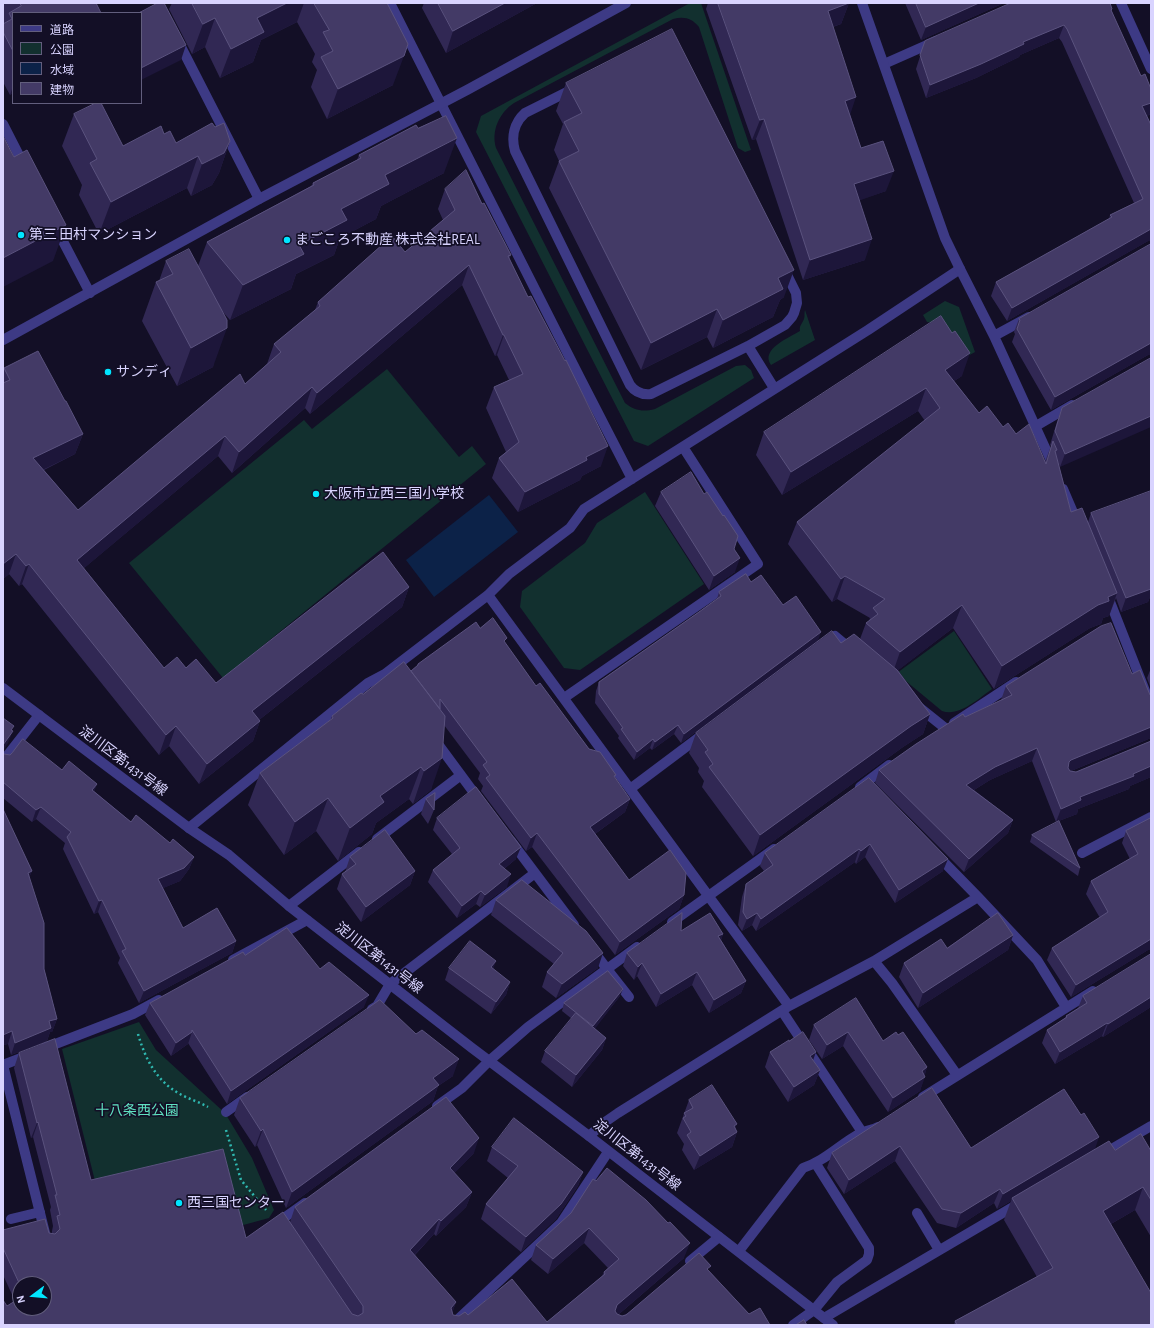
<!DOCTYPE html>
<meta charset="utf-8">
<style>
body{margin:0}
#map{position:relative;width:1154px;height:1328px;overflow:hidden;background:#130f26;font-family:"Alegreya Sans","Noto Sans JP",sans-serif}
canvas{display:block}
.frame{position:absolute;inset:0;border:4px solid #d9d4ff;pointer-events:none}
.legend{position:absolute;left:12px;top:12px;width:130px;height:92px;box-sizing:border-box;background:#130f26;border:1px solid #625e7d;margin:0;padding:5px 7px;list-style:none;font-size:12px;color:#d9d4ff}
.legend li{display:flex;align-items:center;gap:8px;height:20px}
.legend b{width:20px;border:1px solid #625e7d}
.north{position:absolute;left:12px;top:1276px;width:40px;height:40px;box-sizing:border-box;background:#130f26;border:1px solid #625e7d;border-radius:50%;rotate:254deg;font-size:11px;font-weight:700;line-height:16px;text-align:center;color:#d9d4ff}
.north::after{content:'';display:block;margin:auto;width:14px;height:18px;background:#00e5ff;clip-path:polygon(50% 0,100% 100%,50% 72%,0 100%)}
</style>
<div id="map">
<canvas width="1154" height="1328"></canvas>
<div class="frame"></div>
<ul class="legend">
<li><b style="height:5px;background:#3d3a85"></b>道路</li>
<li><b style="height:11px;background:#12302f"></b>公園</li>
<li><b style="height:11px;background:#0c2248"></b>水域</li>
<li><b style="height:11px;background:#433a66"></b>建物</li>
</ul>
<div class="north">N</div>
</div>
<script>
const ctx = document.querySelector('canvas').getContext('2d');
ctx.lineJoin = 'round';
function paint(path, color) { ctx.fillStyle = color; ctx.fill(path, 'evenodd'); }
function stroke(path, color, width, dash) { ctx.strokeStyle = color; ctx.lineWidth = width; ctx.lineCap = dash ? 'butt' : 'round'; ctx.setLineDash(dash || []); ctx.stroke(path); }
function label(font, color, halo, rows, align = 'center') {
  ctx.font = font + ' "Alegreya Sans","Noto Sans JP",sans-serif'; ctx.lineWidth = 3.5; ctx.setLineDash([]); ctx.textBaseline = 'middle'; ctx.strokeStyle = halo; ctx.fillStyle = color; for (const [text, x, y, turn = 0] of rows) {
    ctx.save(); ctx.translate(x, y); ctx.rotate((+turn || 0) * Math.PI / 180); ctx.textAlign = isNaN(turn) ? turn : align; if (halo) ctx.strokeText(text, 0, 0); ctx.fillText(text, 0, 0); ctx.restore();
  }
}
paint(new Path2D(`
 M690,3h11l50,147 -6,2 -7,-4 -39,-121c-7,-9 -15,-11 -26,-8l-159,84c-15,10 -23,28 -18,45l129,255c10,8 18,9 30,6l81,-43 9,-1 6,5 3,8 -106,68 -14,-5 -158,-309 5,-16z
 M945,301l14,6 16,45 -9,5 -26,-33 -13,-2 -4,-7z
 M805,310l10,30 -44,25c-11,-16 18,-27 29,-34 -1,-5 2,-7 4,-12 1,-3 0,-6 1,-9z
 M387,369l72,88 13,-11 14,18 -263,214 -94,-115 175,-143 8,9z
 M645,492l59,92 -124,86 -16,-2 -44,-61 2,-16 63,-48 12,-20z
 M954,631l38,58c-14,10 -33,28 -50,22l-41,-34 -4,-4z
 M139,1022l17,28 69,63 27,45 22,52 -5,8 -33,9 -20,-76 -121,30 -33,-132z`), '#12302f');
paint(new Path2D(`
 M489,495l29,37 -84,65 -28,-37z`), '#0c2248');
stroke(new Path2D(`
 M138,1034c7,24 18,47 42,60 9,5 19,8 28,13
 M226,1130l15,50 25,30`), '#2fb8b0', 2.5, [2, 3]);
stroke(new Path2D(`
 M671,40l125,253 1,10 -3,10 -2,4 -7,8 -37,21 -97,48c-9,1 -16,-2 -21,-9l-115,-234c-4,-14 -1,-28 10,-38z
 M748,346l26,42
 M1082,853l69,-36
 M372,1009l5,-3 13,-22
 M489,1061l39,-34 79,-58 22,28
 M226,1112l21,-15`), '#3d3a85', 10);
stroke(new Path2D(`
 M390,3l189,373 53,103
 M1121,3l30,66
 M177,39l82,160
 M884,64l52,-23
 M3,124l22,43
 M55,226l35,67
 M994,336l35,-19
 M1036,426l36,-21
 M1063,489l15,35
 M1107,594l44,112
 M488,595l301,411
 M826,643l9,-7 18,15
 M564,698l194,-134 -75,-117
 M920,708l25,20
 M954,723l62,-41
 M435,740l45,61
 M3,761l36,-46
 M860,787l29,-22
 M630,789l72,-54
 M189,828l179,-145 17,-9 103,-79 21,-21 61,-46 14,-19 284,-179 92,-61 34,67 59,129
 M377,839l84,-64
 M511,841l63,84
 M937,855l41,42 59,63 29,47
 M289,906l70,-54
 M672,922l102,-73
 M592,949l15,20 30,-22
 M233,960l74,-40
 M874,961l18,22 65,92
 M390,984l145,-111
 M782,1011l80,121
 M45,1048l88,-34 26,-14
 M3,1065l26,-10
 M3,1065l42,168
 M923,1097l170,-106
 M437,1106l25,-18 27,-27
 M589,1136l16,-14 13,-9 171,-107 85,-45 104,-64
 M1103,1154l48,-28
 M917,1213l22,37
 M11,1219l29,-7
 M285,1226l-4,-6 24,-17
 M739,1251l64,-83c22,-7 37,-24 58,-35 5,-3 12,-3 17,-6
 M690,1261l29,-24
 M824,1318l194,-114
 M452,1325l109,-102 47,-71
 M793,1325l21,-15 23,-28 30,-22 2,-6v-6l-53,-84`), '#3d3a85', 10);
stroke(new Path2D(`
 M862,3l83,235 15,31
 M3,340l256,-141 208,-109 159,-87
 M3,688l186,140 40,27 60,51 183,142 117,88 244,189`), '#3d3a85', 10);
paint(new Path2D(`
 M3,3h93l-83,10v80l-3,2 -7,-13v-58l1,-1 -1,-2z
 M172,3h215l6,82 -66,34 -16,-32 6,-17 -5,-8 3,-8 -18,-32 -36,18 -8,22 -33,16 -15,-31 -13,7 -23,-45z
 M424,3h113l-91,50 -24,-45z
 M708,3h141l-8,21 -8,3 17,87 11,34 25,43 -27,9 6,60 -62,20 -47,-141 -4,1 -46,-131z
 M905,3h99l-83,37z
 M1112,9v3l39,102 -4,2 4,9v116h-3l-141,80 -16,-25 5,-14 113,-63 1,-4 24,-12 -72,-161 -3,-4 -39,17 -1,2 -43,21 -50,20 -10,-29 9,-28z
 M566,83l218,214 -4,3 -7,17 -60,31 -6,-11 -66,33 -92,-182 10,-27 -5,-11 9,-26 -7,-13z
 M74,114l49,32 41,-12 12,9 39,-16 15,14 -11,32 -7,12 -21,11 -4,-8 -88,46 -20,-39 3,-10 -20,-39z
 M359,155l85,18 -63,33 -5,13 -36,19 -6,17 -38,19 -5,15 -61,31 -8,-9 -9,56 -36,19 -35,-65 14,-39 3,-1 7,-20 32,5 9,-24 104,-56 2,-3 44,-23z
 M445,189l37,15 29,51 -2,4 92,207 -19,10 -2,4 -62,32 -26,-34 7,-20 7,-6 -20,-44 8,-21 15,-7 -12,-25 -2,1 -33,-71 -152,129 -5,-6 -73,65 -14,-17 -134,112 80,100h22l30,15 193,-96 -7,20 -143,113 1,1 -7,20 -54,43 -30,-38 -10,9 -137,-171 -3,2 -10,-12 -6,5v-208l1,-3 61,33 18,33 -8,20 -31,16 34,40 167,-126 22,-20 7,-20 41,-34 3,-8 87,-50 38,-32 -5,-11z
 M1151,244v111h-3l-97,55 -39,-68 3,-8 -1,-2 5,-13z
 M1151,358l-91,109 -2,-5 13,50 17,10 3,-9 59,84 -2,5 -27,10 -5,-14 -7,18 -6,2 -2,6 -11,4 -96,61 -41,-61 -55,42 32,44 -7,20 -20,13 -150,109 -51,-69 2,-6 -6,-9 1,-4 -10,-15 7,-20 145,-90 19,-4 6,-16 3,-2 1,-3 -33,-19 -5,3 -44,-58 9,-22 128,-101 -7,-10 -136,84 -26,-40 8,-23 198,-56 -8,5 25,32 37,21 29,28 6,-16 -1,-1 7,-23 5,-14z
 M661,492l73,57 1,23 -26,18 -54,-84z
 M751,582l32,23 35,36 -137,102 -7,-9 -22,16 -2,-2 -16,12 -16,-22 1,-2 -24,-33 1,-12 3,-9 100,-70 18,-13 2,-7z
 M480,628l25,15 31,43 53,63 26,28 15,22 -5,13 -30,22 34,46 55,15 -5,14 -64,46 -83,-108 -6,4 -45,-60 2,-5 -5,-7 2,-6 -36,-48 -13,65 -18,14 -4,-5 -33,24 -4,11 -34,27 -22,-30 -32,24 -36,-50 12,-32 70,-52 2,-5 31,-22 48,-23 6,-5 1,-2z
 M1151,668v21l-4,-11z
 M1132,674l18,21 1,43 -80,33 5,1 75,-31v36l-21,9 -1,3 -51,20 -1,5 -21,8 -24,-61 -42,19 -16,10 39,30 -5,13 -44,39 -89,-89 4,-13 86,-53 36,-17 5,-14z
 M3,753l1,1 58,16 35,14 -3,7 37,31 63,35 -5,12 -9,12 -17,7 20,40 53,13 -4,12 -93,50 -21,-40 2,-5 -22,-46 -4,2 -31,-65 2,-6 -29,-24 -4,3 -29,-24z
 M869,778l74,93 -48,32 -30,-46 -9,7 -1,-2 -99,69 -4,-6 -10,6 -4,-6 4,-28 4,-13 18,-13 -4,-5 5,-13z
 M426,799l8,11 -6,14 -7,-10z
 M3,809l29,62 -3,6 15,92 13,50 -5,13h-2l-3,9 -36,14 -3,-11 -5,1z
 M437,818l79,41 -12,10 3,18 -27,20 -4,-3 -19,14 -29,-36 5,-12 19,-16 -19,-24z
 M1151,819v131h-3l-77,47 -24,-37 5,-12 48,-30 -14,-24 5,-13 39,-22 -8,-16 4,-12z
 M1032,835l48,33 -2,8 -48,-34z
 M350,857l65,14 -5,14 -49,37 -24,-33 5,-15 3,-2z
 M496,900l102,68 -42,30 -14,-11 5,-15 7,-8 -63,-49z
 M681,931l42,3 -2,6 25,41 -5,12 -32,20 -17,-28 -36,22 -19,-31 -3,4 -11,-14 4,-13z
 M1013,935l-5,15 -90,58 -19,-31 5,-14 43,-15z
 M1151,954v53l-48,30 -1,-1 -47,28 -13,-21 5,-13 18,-12 1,-2 12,-8 5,-12z
 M245,955l75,14 44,38 -137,97 -39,-61v1l-17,12 -26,-41 5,-12z
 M449,968l61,14 -4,13 -15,19 -46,-34z
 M620,996l-26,33 12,9 -4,12 -30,37 -31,-25 4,-11 27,-32 -10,-8 2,-8z
 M856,998l27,43 15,-6 29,32 -7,24 -32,21 -45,-66 -21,13 -13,-19 5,-15z
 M789,1041l24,19 7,10 -6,15 -26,17 -23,-35 5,-15z
 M19,1053l72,127 155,58 44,-16 5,-15 179,-54 -20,20 18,19 -6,15 -30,29 -2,-2 -19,21 41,47 -4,11 1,2 6,1 9,-1 79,7 55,-46 2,-4 4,-4 -24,-25 -36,31 -17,-14 5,-15 35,-32 113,45 -66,57 4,1 87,-45 40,43 21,11h-767l4,-19 8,-5 -12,-26v-45l49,3v-2l1,-5 -3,-16 1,-3 -18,-70 -2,1 -17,-70zM20,1284l24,24h-24z
 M453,1076l-15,10 -5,15 -147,107 -29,-63 -2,2 -21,-32 6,-17z
 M932,1088l39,60 124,1 56,2v86l-16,-27 -24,14 40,101h-197l1,-4 82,-44 -33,-57 7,-19 -14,8 -3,-6 -38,25 -19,-5 -42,-62 -51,33 -17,-26 5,-15z
 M689,1100l46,29 2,3 -5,15 -38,23 -12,-20 2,-6 -7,-11z
 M492,1147l91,25 -5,14 -22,33 -35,33 -40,-33 5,-15 22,-26 -21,-17z`), '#312854');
paint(new Path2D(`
 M287,3h17l-7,19 -36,18 -8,22 -33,16 11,-29 26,-31z
 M505,3h32l-91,50 7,-22z
 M849,3l-8,21 -21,7 8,-20z
 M979,3h25l-83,37 5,-13z
 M215,18l-10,29 -13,7 11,-30z
 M1064,25l-5,13 -39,17 -1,2 -43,21 -50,20 4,-13 93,-43z
 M186,45l-5,15 -40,20v-12z
 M404,56l-11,29 -66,34 11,-30z
 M13,86v7l-3,2z
 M856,97l-7,21 -4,-17z
 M1151,103v11l-14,6 5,-14z
 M764,119l-8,20 -4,1 8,-20z
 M457,138l-13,35 -63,33 -5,13 -36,19 -6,17 -38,19 -5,15 -61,31 13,-35 56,-40 42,-36 44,-34z
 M230,141l-11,32 -7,12 -21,11 11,-32z
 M198,156l-11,32 -88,46 12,-32z
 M894,171l-8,20 -39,14 7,-21z
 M66,225l-13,36 -50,26v-29z
 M1151,229v12h-3l-141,80 5,-13z
 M872,239l-7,21 -62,20 7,-20z
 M469,265l-7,20 -152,129 7,-21z
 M794,270l-10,27 -4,3 -7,17 -60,31 10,-28 55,-42z
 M717,309l-10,28 -66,33 10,-27z
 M227,328l-14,39 -36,19 14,-38z
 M503,335h1l-7,20 -2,1z
 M1151,343v12h-3l-97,55 4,-13z
 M970,353l-8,23 -25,16 8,-22z
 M312,387l-7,21 -73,65 7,-21z
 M926,388l-8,23 -136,84 9,-23z
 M1151,416v11l-91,40 5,-13z
 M83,434l-8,20 -49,24 7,-20z
 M225,436l-7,20 -148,124 7,-20z
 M608,446l-7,20 -19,10 -2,4 -62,32 7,-20 61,-35z
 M16,554l-7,20 -6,5v-15z
 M740,558l-5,14 -26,18 5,-14z
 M29,564l-7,20 -3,2 7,-20z
 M845,576l-8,23 -5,3 9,-23z
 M409,587l-7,20 -157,124 7,-20z
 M1151,588v9h-1l-2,5 -27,10 5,-14z
 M1117,593l-8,23 -6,2 -2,6 -11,4 -96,61 8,-23 106,-69z
 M962,605l-9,23 -61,47 8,-23z
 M821,632l-3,9 -137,102 3,-9z
 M930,714l-7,20 -20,13 -150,109 7,-21 151,-109z
 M260,721l-7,20 -54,43 8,-20z
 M678,725l-4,9 -22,16 3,-8z
 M14,726l-3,7 2,-2 -5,12 -5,8v-6z
 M176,726l-7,20 -10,9 7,-20z
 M1151,727v11l-85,35 3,-11 2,-2z
 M653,739l-3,9 -16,12 3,-8z
 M1037,748l-5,13 -42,19 -29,18 5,-13 29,-18z
 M442,758l-11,32 -18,14 11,-33z
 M1151,766v11l-21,9 -1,3 -51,20 -1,5 -21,8 5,-13 19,-12z
 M421,767l-12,32 -33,24 -4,11 -34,27 12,-33 30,-32z
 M97,784l-5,13v-7z
 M328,798l-12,33 -32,24 11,-33z
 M630,799l-5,13 -40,29 5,-14z
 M41,807l-5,12 -4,3 4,-12z
 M1013,820l-5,13 -44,39 5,-13z
 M537,833l-5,14 -6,4 5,-13z
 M870,844l-5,13 -9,7 5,-13z
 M521,847l-5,12 -22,18 5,-13z
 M859,849l-4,13 -99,69 5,-12z
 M194,857l-5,12 -9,12 -26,11 4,-13z
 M948,859l-5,12 -48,32 4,-13z
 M32,871l-5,12 1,-10z
 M415,871l-5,14 -49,37 5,-15z
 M511,874l-4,13 -27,20 5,-12z
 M481,891l-5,13 -19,14 5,-12z
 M684,895l-5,14 -64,46 5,-13z
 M102,900l-4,12 -4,2 5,-13z
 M757,913l-5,12 -10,6 5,-12z
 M723,934l-4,12 -1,-10z
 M1013,935l-5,15 -90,58 5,-15z
 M1151,939v11h-3l-77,47 5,-12z
 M236,941l-4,12 -93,50 5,-12z
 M603,953l-5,15 -42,30 6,-14z
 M496,961l-4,12 -1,-6z
 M642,963l-5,13 -3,4 4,-13z
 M697,972l-5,13 -36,22 5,-13z
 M746,981l-5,12 -32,20 5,-13z
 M510,982l-4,13 -15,19 5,-12z
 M623,989l-3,7 -29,38 2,-8z
 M369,995l-5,12 -137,97 4,-13z
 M1151,997v10l-48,30 5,-13z
 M57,1019l-5,13h-2l-3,9 -36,14 4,-12 34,-22z
 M1107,1023l-5,13 -47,28 5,-12z
 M12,1031l-4,13 -5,1v-10z
 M192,1032l-4,12 -17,12 5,-13z
 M848,1032l-5,14 -21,13 5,-14z
 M606,1038l-4,12 -30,37 4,-12z
 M816,1052l-5,14 -1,-10z
 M459,1059l-6,17 -15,10 -5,15 -147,107 6,-16 141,-114z
 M927,1067l-3,11 1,-1 -5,14 -32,21 5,-14 29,-27z
 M820,1070l-6,15 -26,17 6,-15z
 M38,1122l-5,15 -2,1 6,-15z
 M737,1124l-4,11 4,-3 -5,15 -38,23 6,-14 34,-30z
 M263,1129l-6,16 -2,2 6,-16z
 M1099,1137l-5,15 -82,46 -1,3 -14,8 6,-15z
 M479,1138l-5,15 -29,30 5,-15z
 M900,1146l-5,15 -51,33 5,-14z
 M583,1172l-5,14 -22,33 -35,33 5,-15z
 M1143,1187l-8,23 -40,23 8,-22z
 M1000,1189l-6,14 -38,25 5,-15z
 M472,1192l-6,15 -30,29 5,-15z
 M439,1219l-5,15 -29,31 5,-15z
 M589,1228l-5,15 -36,31 5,-15z
 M690,1243l-6,15 -72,62 5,-15z
 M456,1302l-5,15v-9z`), '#1d163a');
const building = new Path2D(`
 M20,3h76l5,10h-88v38l-10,-19v-8l9,-5 -3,-6 12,-7z
 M158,3h6l22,42 -45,23v-55h-2z
 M192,3h95l-30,15 7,14 -33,17 -16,-31 -12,6z
 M314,3h73l21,41 -4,12 -66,33 -17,-32 12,-6 -10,-19 6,-2z
 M438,3h67l-52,28z
 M718,3h131l-21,8 28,86 -11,4 16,47 22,-7 11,30 -40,13 18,55 -62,21 -46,-141 -4,1z
 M916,3h63l-53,24z
 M1011,3h99l2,6 -1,1 30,66 4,-2 6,15v14l-9,3 9,19v104l-139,79 -16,-26 116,-65 -2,-2 33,-16 -76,-170 -3,-4 -41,17 1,2 -43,20 -51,21 -10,-30 5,-14z
 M672,29l122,241 -16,8 5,11 -60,31 -6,-11 -66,34 -92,-182 20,-10 -15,-29 18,-9 -16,-30z
 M96,103h5l22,43 38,-20 3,8 6,-3 6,12 36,-20 3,4 9,-4 6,18 -6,12 -22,11 -4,-8 -87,46 -21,-39 7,-4 -23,-45z
 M446,116l11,22 -72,37 4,9 -48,25 6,11 -48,25 5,9 -61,31 -36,-43 107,-57 -1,-2 48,-25 -2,-3 57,-30 2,3z
 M3,136l11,21 13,-7 39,75 -63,33z
 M466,170l16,34 2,-1 27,52 -3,1 20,41 3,-1 34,65 1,-1 42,86 -22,11 1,3 -62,32 -26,-34 20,-16 -25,-55 29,-13 -19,-39h-1l-34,-70 -152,128 -5,-6 -73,65 -14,-16 -148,124 87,108 13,-11 9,11 10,-9 20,24 167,-131 26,35 -157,124 8,10 -53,43 -31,-38 -10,9 -137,-171 -3,2 -10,-12 -13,10v-181l7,-3 -6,-12 34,-17 27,50h1l17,33 -50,24 45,52 162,-136 5,10 36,-32 -7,-8 46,-38 -2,-4 74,-66 13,16 50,-42 -10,-21z
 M1151,244v99l-96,54 -38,-68 3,-9 -1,-1z
 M189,249l38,71v8l-36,20 -35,-66 17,-8 -7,-13z
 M941,316l11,17 3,-2 15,22 -25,17 34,43 8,-7 16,21 5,-4 8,11 13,-10 17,40 7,-23 4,9 -2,1 16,61 11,-4 35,85 -9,4 1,4 -11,4 -96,61 -40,-61 -62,47 -34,-29 12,-9 -5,-6 12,-9 -40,-23 -4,3 -44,-57 143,-114 -14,-20 -135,84 -27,-40z
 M1151,358v58l-86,38 -10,-23 7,-23z
 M691,472l13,22 3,-2 16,24 1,-1 14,21 -4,13 6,9 -26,18 -53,-84z
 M1151,491v98l-25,9 -35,-85z
 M746,574l5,8 10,-7 22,30 13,-9 25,36 -137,102 -6,-9 -23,17 -2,-3 -16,13 -16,-23 2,-1 -24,-34v-12l100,-70 22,-16 -2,-4z
 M493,618l14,20 -3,3 32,45 4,-3 49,66 11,3 16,23 -2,1 16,23 -40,28 39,53 41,-30 16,23 -2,22 -64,47 -83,-109 -6,5 -45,-60 4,-3 -7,-10 4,-3 -47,-63v10l-29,-38 7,-6v-1l58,-42 4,6z
 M1111,623l21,51 8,-4 10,25 1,1v31l-80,33 -2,2 -1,6 2,3 6,1 75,-31v25l-18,8 1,2 -54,21 1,3 -20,9 -24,-61 -42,19 -29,18 47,35 -44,39 -90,-89 37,-26 47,-30 2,3 47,-22 -6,-9 95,-60z
 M832,631l9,12 13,-9 43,36 33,44 -19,12 -151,109 -51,-68 4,-3 -8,-12 3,-2 -12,-17z
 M404,662l41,54 -3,42 -18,13 -3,-4 -41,29 4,6 -34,26 -22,-30 -33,24 -35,-49 73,-55 -1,-2 29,-23 2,1z
 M3,718l11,8 -3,4 2,1 -10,14z
 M23,739l39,31 7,-9 28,23 -5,6 39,32 5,-7 34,28 3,-4 21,18 -10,11 -26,11 25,49 34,-20 19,33 -92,50 -22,-40 4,-2 -24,-49 -3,1 -32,-64 4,-5 -30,-25 -5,3 -33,-28v-29l1,1 6,1 2,-2z
 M869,778l79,81 -49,31 -29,-46 -9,7 -2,-2 -98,70 -4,-6 -10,6 -4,-7 3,-28 27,-19 -8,-12z
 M476,787l45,60 -22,17 12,10 -26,21 -4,-4 -19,15 -29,-36 27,-22 -23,-30z
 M435,793l-1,17 -8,-11z
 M3,809l29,62 -4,2 16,50v46l13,50 -8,2 2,7 -36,15 -3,-12 -9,4z
 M1151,818v121l-75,46 -24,-37 56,-36 -17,-31 47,-27 -12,-23z
 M1059,821l21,47 -48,-33z
 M385,830l30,41 -49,36 -24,-33 14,-10 -6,-7z
 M522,880l64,51 17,22 -41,31 -15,-12 16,-19 -67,-53z
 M682,913l-1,18 29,-18 13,21 -5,2 28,45 -32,19 -17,-28 -36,22 -19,-31 -4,4 -11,-14z
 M998,913l15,22 -90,58 -19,-30 37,-24 6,9z
 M287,928l33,41 9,-7 40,33 -138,96 -39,-61v2l-16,11 -26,-40 93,-51 2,3z
 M470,941l26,20 -5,6 19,15 -14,20 -47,-34z
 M1151,954v43l-43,27 -1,-1 -47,29 -13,-22 20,-13 -1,-1 21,-13 -4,-7z
 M608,971l15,18 -30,37 -29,-23z
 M856,998l27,43 13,-9 2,3 5,-3 24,35 -5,4 3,6 -32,21 -45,-66 -21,13 -13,-20z
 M380,1000l36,34 6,-4 37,29 -26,19 6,7 -147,107 -29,-63 -2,2 -21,-33z
 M576,1013l30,25 -30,37 -31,-24z
 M803,1032l13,20 -6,4 10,14 -26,17 -24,-35 19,-12v1z
 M55,1039l36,141 132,-31 23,89 37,-26 69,102 6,2 5,-3v-7l-68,-99 151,-110 33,41 -29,30 22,24 -31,29 -2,-2 -29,31 46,52 -5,6 2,7 6,1 6,-4 3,3 44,-36 35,43 58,-48 -1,-2 15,-13 -30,-31 -36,31 -17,-14 35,-32 22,-34 3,2 11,-13 39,32 22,23 2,-1 20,21 -73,62 -2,6 2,3 5,2 4,-1 73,-62 12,13 -4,3 42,45 11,-6 10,17h-767v-25l4,6 13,-8v10h24v-24h-24v1l-17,-37v-18l42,-11 4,14 6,1 5,-5 -3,-13 3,-1 -5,-20h2l-19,-73 -1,1 -18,-70z
 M712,1085l25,39 -3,2 3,6 -37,24 -13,-21 4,-3 -8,-14 3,-2 -2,-3 9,-5 -4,-8z
 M932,1088l39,60 93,-59 17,26 3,-2 15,24 -96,57 -3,-5 -39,24 -19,-4 -42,-63 -51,34 -17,-27z
 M514,1118l69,54 -22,32 -35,33 -40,-33 32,-38 -26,-19z
 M1141,1134l10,17v49l-8,-13 -40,24 48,82v32h-194l-2,-4 98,-53 -41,-70 97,-57 6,9z
 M804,1320l3,5h-11z`);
paint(building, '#433a66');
stroke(building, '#5a527e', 1);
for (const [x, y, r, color] of [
 [21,235,4,"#00e5ff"],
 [287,240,4,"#00e5ff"],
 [108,372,4,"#00e5ff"],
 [316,494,4,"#00e5ff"],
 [179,1203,4,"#00e5ff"]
]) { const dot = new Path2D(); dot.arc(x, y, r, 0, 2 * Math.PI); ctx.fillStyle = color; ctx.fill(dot); stroke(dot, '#130f26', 1.5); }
label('14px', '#d9d4ff', '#130f26', [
 ["第三 田村マンション",29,235],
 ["まごころ不動産 株式会社REAL",295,240],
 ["サンディ",116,372],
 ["大阪市立西三国小学校",324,494],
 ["西三国センター",187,1203]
], 'left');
label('14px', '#d9d4ff', '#130f26', [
 ["淀川区第1431号線",123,761,37],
 ["淀川区第1431号線",379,958,38],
 ["淀川区第1431号線",637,1155,38]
]);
label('14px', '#5fe0c0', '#130f26', [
 ["十八条西公園",137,1111]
]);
</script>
